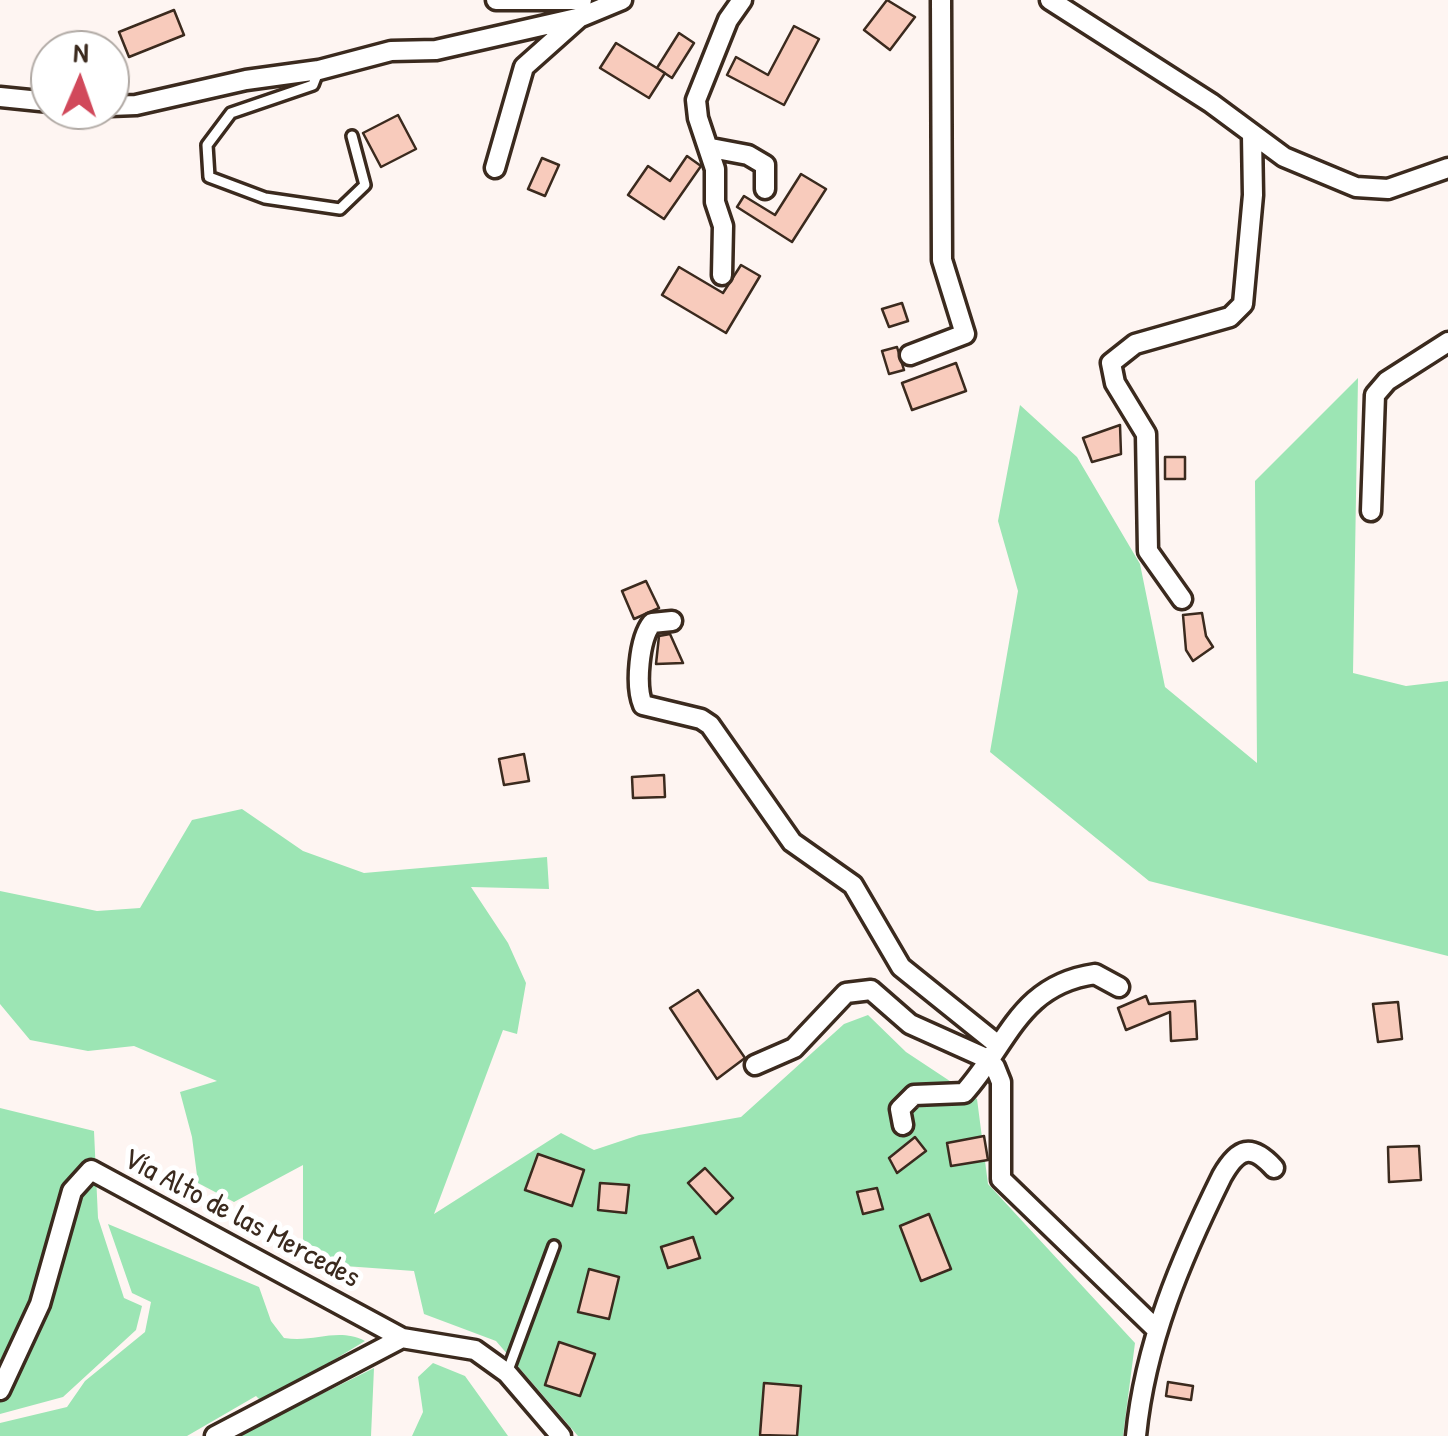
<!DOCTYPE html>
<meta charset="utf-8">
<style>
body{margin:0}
#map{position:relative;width:1448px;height:1436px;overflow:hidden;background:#fef5f2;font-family:"Patrick Hand",sans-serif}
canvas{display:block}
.north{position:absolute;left:30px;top:30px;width:100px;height:100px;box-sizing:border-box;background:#fff;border:2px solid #b1aaa5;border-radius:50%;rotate:2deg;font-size:28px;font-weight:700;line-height:40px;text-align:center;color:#3b2a1e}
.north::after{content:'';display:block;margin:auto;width:35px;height:45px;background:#d1495b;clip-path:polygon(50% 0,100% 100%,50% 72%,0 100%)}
</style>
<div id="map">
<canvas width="1448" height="1436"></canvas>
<div class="north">N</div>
</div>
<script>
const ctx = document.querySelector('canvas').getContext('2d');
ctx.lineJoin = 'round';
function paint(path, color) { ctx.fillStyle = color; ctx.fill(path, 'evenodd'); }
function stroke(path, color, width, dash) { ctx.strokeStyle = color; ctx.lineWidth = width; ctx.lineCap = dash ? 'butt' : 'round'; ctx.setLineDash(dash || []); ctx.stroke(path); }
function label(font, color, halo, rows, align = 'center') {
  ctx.font = font + ' "Patrick Hand",sans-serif'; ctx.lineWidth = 10; ctx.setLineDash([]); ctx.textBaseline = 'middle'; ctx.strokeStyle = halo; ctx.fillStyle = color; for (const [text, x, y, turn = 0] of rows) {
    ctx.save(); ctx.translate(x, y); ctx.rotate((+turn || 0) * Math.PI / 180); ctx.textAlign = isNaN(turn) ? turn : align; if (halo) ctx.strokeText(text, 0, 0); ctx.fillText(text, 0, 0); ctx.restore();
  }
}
paint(new Path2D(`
 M1358,378l-5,295 53,13 42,-5v275l-299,-75 -159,-129 28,-161 -20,-70 22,-116 57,52 63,107 25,123 92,76 -2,-282z
 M242,809l61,42 61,22 183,-16 2,32 -78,-2 37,56 18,40 -9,51 -14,-4 -69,184 127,-81 33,17 45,-15 102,-18 103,-93 24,-9 38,37 71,47 11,85 147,159 -12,93h-545l-82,-95 -72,-27 -10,-43 -111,-8v-98l-69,37 -36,-19 -6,-46 -12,-45 37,-11 -83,-35 -46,5 -58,-11 -30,-36v-113l97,20 43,-3 52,-88z
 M0,1108l94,23 4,87 26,80 18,8 -6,24 -73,67 -63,17z
 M108,1224l151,63 12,34 13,17c31,5 53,-11 81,3l-102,62 -7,-7 -69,40h-187v-13l67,-16 18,-26 60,-49 6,-30 -19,-9z
 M433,1363l32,13 43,60h-96l11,-24 -5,-35z
 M374,1368l-3,68h-134z`), '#9ce5b4');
const building = new Path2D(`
 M887,0l28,17 -25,33 -26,-20z
 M174,10l10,25 -55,22 -10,-25z
 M794,26l25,13 -35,66 -57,-30 9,-18 32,18z
 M679,33l15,10 -22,35 -15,-10z
 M616,43l49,30 -16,25 -49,-30z
 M398,115l18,34 -35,18 -18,-34z
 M687,156l14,10 -37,53 -36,-24 20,-29 22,15z
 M542,158l17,7 -14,31 -17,-7z
 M801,174l25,15 -34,53 -55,-35 7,-11 31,19z
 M741,265l19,11 -34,57 -64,-38 17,-28 44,26z
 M902,303l6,18 -19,6 -7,-18z
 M897,347l7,23 -15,4 -7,-23z
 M956,363l10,28 -54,19 -10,-27z
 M1120,425l1,29 -29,8 -9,-24z
 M1165,457h20v22h-20z
 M646,581l13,27 -25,11 -12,-28z
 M1202,613l4,23 7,11 -20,14 -7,-11 -3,-35z
 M670,634l13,29 -27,1 3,-28z
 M524,754l5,27 -25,4 -5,-26z
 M664,775l1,22 -32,1 -1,-21z
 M698,990l47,68 -28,21 -47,-71z
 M1146,996l3,8 46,-3 2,38 -26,2 -1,-29 -44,18 -8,-22z
 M1398,1002l4,37 -24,3 -5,-38z
 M984,1136l4,24 -37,6 -4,-23z
 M915,1137l11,14 -29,22 -8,-15z
 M1419,1146l2,34 -32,2 -1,-35z
 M538,1154l46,16 -12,36 -47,-16z
 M705,1168l28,30 -17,16 -28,-31z
 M600,1183l29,2 -3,28 -28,-3z
 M877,1188l6,21 -20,5 -6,-22z
 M929,1214l22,55 -30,12 -21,-55z
 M693,1237l7,21 -32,10 -7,-21z
 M589,1269l30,8 -10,42 -31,-7z
 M559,1342l36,12 -15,42 -35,-11z
 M1168,1382l25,4 -2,14 -25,-4z
 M764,1383l37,3 -4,50 -37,-1z`);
paint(building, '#f8cbbc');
stroke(building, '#3b2a1e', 2.5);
const service = new Path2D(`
 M318,72l-5,13 -82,28 -24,32 2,32 56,21 75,11 25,-24 -13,-49
 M507,1373l47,-127`);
const minor = new Path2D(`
 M496,0h86
 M1050,0l161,103 73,54 72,30 32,2 60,-21
 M0,97l50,5
 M110,106l26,-1 110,-25 73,-10 72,-19 45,-1 145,-33 41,-17
 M711,148l37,7 17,10v24
 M495,168l29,-101 55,-49
 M722,275l1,-49 -8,-24v-33l-17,-51 -2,-18 32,-80 14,-20
 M910,355l55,-21 -23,-74 -1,-260
 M1371,511l4,-116 12,-14 61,-39
 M1182,599l-34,-48 -2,-117 -31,-51 -4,-20 24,-19 95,-27 13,-13 10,-109 -1,-60
 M672,621l-20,2c-13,16 -17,63 -9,82l58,14 9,6 82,117 61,43 48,82 97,78
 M755,1065l39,-17 52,-55 25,-3 39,34 78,35 7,8 6,15v97l155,150
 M903,1125l-3,-16 14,-14 50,-2c45,-50 55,-108 131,-119l24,13
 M0,1390l40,-86 32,-113 19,-21 311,168 73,12 32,23 54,63
 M215,1436l187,-98
 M1136,1436c9,-93 45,-177 86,-260 16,-28 29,-33 52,-8`);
stroke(service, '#3b2a1e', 16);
stroke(minor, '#3b2a1e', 25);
stroke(service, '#fff', 9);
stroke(minor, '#fff', 18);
label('30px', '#3b2a1e', '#fff', [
 ["Vía Alto de las Mercedes",241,1219,28]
]);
</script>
